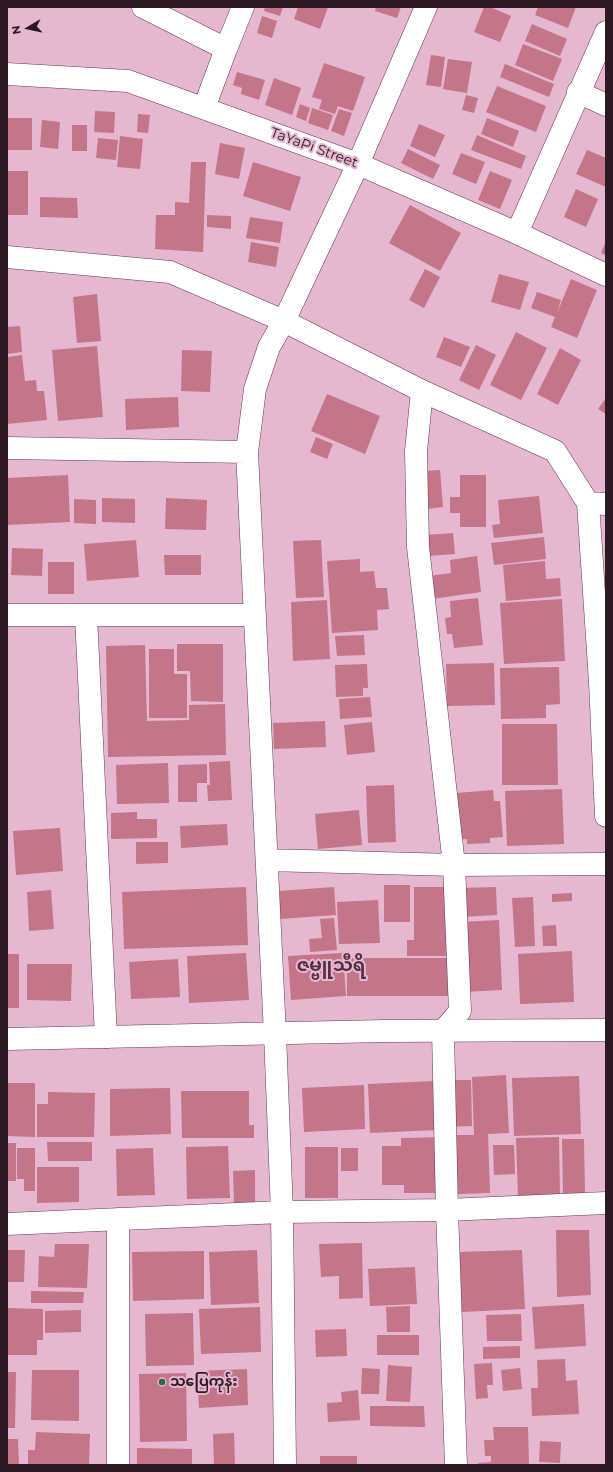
<!DOCTYPE html>
<meta charset="utf-8">
<style>
body{margin:0}
#map{position:relative;width:613px;height:1472px;overflow:hidden;background:#e6b7d1;font-family:Montserrat,sans-serif}
canvas{display:block}
.frame{position:absolute;inset:0;border:8px solid #2b1a24;pointer-events:none}
.north{position:absolute;left:8px;top:8px;width:40px;height:40px;-webkit-text-stroke:3px #e6b7d1;paint-order:stroke;rotate:261deg;font-size:11px;font-weight:700;line-height:16px;text-align:center;color:#2b1a24}
.north::after{content:'';display:block;margin:auto;width:14px;height:18px;background:#2b1a24;clip-path:polygon(50% 0,100% 100%,50% 72%,0 100%)}
</style>
<div id="map">
<canvas width="613" height="1472"></canvas>
<div class="frame"></div>
<div class="north">N</div>
</div>
<script>
const ctx = document.querySelector('canvas').getContext('2d');
ctx.lineJoin = 'round';
function paint(path, color) { ctx.fillStyle = color; ctx.fill(path, 'evenodd'); }
function stroke(path, color, width, dash) { ctx.strokeStyle = color; ctx.lineWidth = width; ctx.lineCap = dash ? 'butt' : 'round'; ctx.setLineDash(dash || []); ctx.stroke(path); }
function label(font, color, halo, rows, align = 'center') {
  ctx.font = font + ' Montserrat,"Noto Sans Myanmar",sans-serif'; ctx.lineWidth = 4; ctx.setLineDash([]); ctx.textBaseline = 'middle'; ctx.strokeStyle = halo; ctx.fillStyle = color; for (const [text, x, y, turn = 0] of rows) {
    ctx.save(); ctx.translate(x, y); ctx.rotate((+turn || 0) * Math.PI / 180); ctx.textAlign = isNaN(turn) ? turn : align; if (halo) ctx.strokeText(text, 0, 0); ctx.fillText(text, 0, 0); ctx.restore();
  }
}
paint(new Path2D(`
 M265,7h18l-3,9 -16,-5z
 M298,7h30l-8,22 -26,-10z
 M376,7h25l-4,11 -22,-7z
 M484,7h6l21,9 -11,26 -26,-10z
 M538,7h38l-8,21 -33,-13z
 M262,16l15,5 -5,17 -15,-5z
 M532,24l35,15 -7,17 -35,-15z
 M523,44l39,15 -9,22 -38,-16z
 M431,55l14,2 -4,30 -15,-2z
 M448,59l24,3 -5,31 -24,-4z
 M324,63l41,14 -12,34 -15,-5 -3,8 -16,-5 3,-9 -10,-3z
 M505,64l49,20 -5,13 -49,-20z
 M237,72l28,8 -6,20 -18,-6 1,-6 -9,-3z
 M274,78l27,10 -9,27 -27,-10z
 M497,86l49,20 -10,26 -50,-20z
 M466,95l12,3 -4,15 -12,-3z
 M300,104l10,4 -4,13 -10,-4z
 M312,108l21,7 -5,15 -20,-7z
 M339,109l13,4 -8,23 -13,-5z
 M95,111l20,1 -1,21 -20,-1z
 M138,114l12,1 -2,18 -11,-1z
 M7,118h25v32h-25z
 M487,118l32,13 -6,16 -32,-13z
 M42,120l18,2 -2,27 -18,-2z
 M419,124l26,11 -10,22 -25,-11z
 M72,125h15v26h-15z
 M477,135l49,21 -5,13 -50,-19z
 M120,136l23,3 -3,30 -23,-2z
 M98,138l20,2 -2,20 -20,-2z
 M220,143l25,5 -6,31 -24,-5z
 M408,149l32,16 -7,14 -32,-16z
 M587,150l19,8v29l-30,-13z
 M461,153l24,9 -9,22 -24,-10z
 M191,162h15l-3,90 -48,-3 1,-34h19v-13l14,1z
 M253,162l48,15 -11,34 -47,-15z
 M7,171h21v44h-21z
 M490,171l22,9 -12,29 -22,-9z
 M576,189l22,10 -12,28 -22,-10z
 M40,197l37,1 1,20 -38,-1z
 M410,205l51,28 -21,38 -51,-28z
 M207,215l24,1v13l-24,-2z
 M250,217l33,5 -3,21 -34,-5z
 M606,241v14l-5,-2z
 M251,242l28,5 -3,20 -28,-5z
 M425,269l15,8 -16,31 -15,-8z
 M499,274l30,8 -9,28 -29,-8z
 M571,279l26,11 -20,48 -26,-11 4,-10 -24,-9 6,-16 24,8 -4,13z
 M97,294l4,47 -24,2 -4,-46z
 M20,326l2,26 -15,2v-27z
 M516,332l31,16 -26,52 -31,-15z
 M444,337l26,10 -9,20 -25,-10z
 M476,345l20,10 -17,35 -20,-10z
 M97,346l6,71 -45,4 -6,-71z
 M560,348l21,12 -23,45 -21,-11z
 M182,350l30,1 -2,41 -29,-1z
 M22,355l3,26 11,-1 1,11h7l3,29 -40,4v-67z
 M327,394l53,22 -15,38 -54,-23z
 M178,397l1,30 -53,3 -1,-31z
 M606,398v16l-8,-5z
 M316,437l17,7 -6,15 -17,-7z
 M440,470l3,37 -17,2 -3,-38z
 M68,475l2,47 -63,3v-47z
 M460,475h26v52h-26v-14h-10v-16h10z
 M539,496l4,37 -49,5 -2,-13 8,-1 -2,-24z
 M102,498l33,1v24l-33,-1z
 M166,498l41,2 -1,30 -41,-1z
 M74,499l22,1v24l-22,-1z
 M453,533l2,21 -27,2 -2,-21z
 M544,537l2,22 -52,6 -3,-22z
 M136,540l3,37 -52,4 -3,-37z
 M321,540l3,57 -28,1 -3,-57z
 M12,548l31,1 -1,27 -31,-1z
 M164,555h37v20h-36z
 M477,556l4,36 -49,7 -3,-23 22,-3 -1,-13z
 M360,559v13l14,-1 2,17h11l2,21 -12,1 1,20 -46,3 -5,-72z
 M545,561l1,18 14,-1 1,18 -55,5 -3,-36z
 M48,562h26v32h-26z
 M478,598l5,47 -29,3 -2,-14h-5l-2,-16 6,-1 -1,-16z
 M562,599l3,62 -61,3 -4,-61z
 M327,600l3,59 -37,2 -2,-59z
 M364,635l1,20 -28,1 -2,-20z
 M177,644h46v58l-32,-1 -1,-30h-13z
 M145,645l2,76 42,-1v-15l36,-1 1,51 -118,2 -2,-111z
 M149,649h25v25h13v44h-38z
 M494,663l1,42 -48,1 -1,-42z
 M367,664l1,24h-5v8l-27,1 -1,-32z
 M559,667l1,37 -14,1v13l-45,1 -1,-51z
 M370,697l2,20 -32,2 -1,-20z
 M325,721l1,26 -52,2 -1,-26z
 M372,722l3,30 -28,3 -3,-30z
 M502,724h55l1,61h-56z
 M230,761l2,39 -24,1 -1,-16h3l-1,-23z
 M168,763l1,40 -52,1 -1,-39z
 M207,764v19h-10v19h-19v-37z
 M394,785l2,57 -28,1 -2,-57z
 M562,789l2,55 -57,2 -2,-55z
 M493,790l1,11h6l3,36 -13,1v5l-23,1v-5l-15,1 4,-47z
 M359,810l3,35 -44,4 -3,-35z
 M137,812v7h20v19l-46,1v-26z
 M227,824l1,21 -47,3 -1,-22z
 M60,828l3,43 -47,4 -3,-44z
 M136,842h32v21l-32,1z
 M384,885h26v37h-26z
 M246,887l2,58 -124,4 -2,-57z
 M334,887l2,28 -56,4 -2,-28z
 M414,887h37v69h-44v-16h7z
 M496,887l1,28 -35,2 -1,-29z
 M51,890l3,39 -25,2 -2,-39z
 M572,893v8l-20,1v-8z
 M533,897l2,49 -20,1 -3,-49z
 M378,900l2,43 -41,1 -2,-42z
 M334,918l3,32 -27,2 -1,-13 13,-1 -2,-19z
 M499,920l3,70 -39,2 -3,-70z
 M556,925l1,21h-14l-1,-20z
 M572,951l2,51 -54,2 -2,-50z
 M246,953l3,47 -60,3 -2,-47z
 M343,953l3,43 -55,4 -3,-44z
 M7,954h12v54h-12z
 M347,958h105v38h-105z
 M178,959l2,38 -49,2 -2,-37z
 M27,964h45l-1,37 -44,-1z
 M506,1075l3,58 -21,1 2,59 -33,1 -2,-59h19l-2,-58z
 M579,1076l2,58 -67,2 -2,-58z
 M447,1080h24l1,46 -24,1z
 M435,1081l2,49 -67,3 -2,-49z
 M7,1083h28v54l-28,-1z
 M364,1085l1,44 -61,3 -2,-44z
 M170,1088l1,46 -61,2v-47z
 M181,1091h68v34h5v13h-72z
 M48,1092l47,1 -1,44h-57v-33h11z
 M445,1137l1,56h-42v-8h-22v-39h19v-8z
 M559,1137l1,59 -42,1 -2,-59z
 M562,1139h22l1,54 -22,1z
 M47,1142h45v19h-44z
 M7,1143h9v38h-9z
 M493,1145h21l1,29 -21,1z
 M228,1146l2,52 -43,1 -1,-52z
 M305,1147h33v51h-33z
 M17,1148h18v43h-11v-12h-7z
 M153,1148l2,47 -38,1 -1,-47z
 M341,1148h17v23h-17z
 M37,1167h42v35l-42,1z
 M255,1170v33l-21,1 -1,-33z
 M556,1230h33l2,65 -34,2z
 M362,1243l1,55 -24,1v-23l-18,1 -2,-33z
 M55,1244h34l-2,44 -49,-1 1,-31 15,1z
 M7,1250h18l-1,32h-17z
 M257,1250l2,53 -48,2 -2,-53z
 M522,1250l3,59 -63,3 -3,-60z
 M204,1251v48l-71,2 -1,-49z
 M415,1267l2,37 -47,2 -2,-37z
 M31,1291l53,1 -1,11h-52z
 M584,1304l2,42 -51,3 -3,-42z
 M410,1306v26h-23l-1,-25z
 M260,1307l1,45 -60,2 -2,-45z
 M7,1308l36,1v31h-6v15h-30z
 M81,1310v22l-36,1v-22z
 M193,1313l1,52 -48,1 -1,-52z
 M521,1314l1,27h-35l-1,-26z
 M346,1329l1,27 -31,1 -1,-27z
 M377,1335h42v20h-42z
 M520,1346v12l-37,1v-12z
 M565,1359l1,22 11,-1 2,34 -47,2 -1,-28h7l-1,-28z
 M492,1363l1,22h-6l1,13 -12,1 -2,-35z
 M388,1365l24,2 -2,35 -24,-1z
 M362,1368l18,1 -1,25h-18z
 M520,1368l2,21 -19,2 -2,-21z
 M247,1369l1,36 -49,3 -2,-37z
 M32,1370h47v51l-48,-1z
 M7,1372h9l-1,56h-8z
 M186,1373l1,68 -47,1 -1,-68z
 M358,1390l2,30 -32,2 -1,-19 15,-1 -1,-10z
 M370,1406h54l1,21 -55,-1z
 M493,1427h35l1,38h-51v-2l13,-1v-6h-6l-1,-16h10z
 M36,1432l54,2 -1,31h-61v-15h7z
 M234,1433l1,32h-21l-1,-31z
 M7,1439h11l1,26h-12z
 M540,1441l21,1 -1,21 -21,-1z
 M137,1448l55,1v16h-55z
 M320,1456h37v9h-37z`), '#c47588');
const minor = new Path2D(`
 M143,7l83,42
 M7,74l121,7 230,83 159,69 89,42
 M578,92l28,13
 M204,108l22,-59 17,-42
 M517,233l89,-201
 M7,257l163,15 114,49 138,70 133,60 33,52 12,179 6,134
 M422,391l-6,60 2,96 36,318 6,146 -17,20 4,179 9,255
 M7,448l240,4
 M588,503l18,1
 M7,615h248
 M86,615l20,422
 M267,860l187,5 152,-1
 M118,1219v246
 M7,1224l275,-12 165,-2 159,-7
 M285,1465l-3,-253 -7,-178 -28,-582 8,-63 14,-42 15,-26 74,-157 68,-157`);
const tertiary = new Path2D(`
 M7,1039l377,-8 222,-1`);
stroke(minor, '#603a50', 23);
stroke(tertiary, '#603a50', 23);
stroke(minor, '#fff', 22);
stroke(tertiary, '#fff', 22);
for (const [x, y, r, color] of [
 [162,1382,4,"#2c654e"]
]) { const dot = new Path2D(); dot.arc(x, y, r, 0, 2 * Math.PI); ctx.fillStyle = color; ctx.fill(dot); stroke(dot, '#e6b7d1', 1.5); }
label('14px', '#2b1a24', '#e6b7d1', [
 ["TaYaPi Street",314,148,20]
]);
label('bold 14px', '#2b1a24', '#e6b7d1', [
 ["သပြေကုန်း",170,1382]
], 'left');
label('bold 18px', '#542e45', '#e6b7d1', [
 ["ဇမ္ဗူသီရိ",331,966]
]);
</script>
